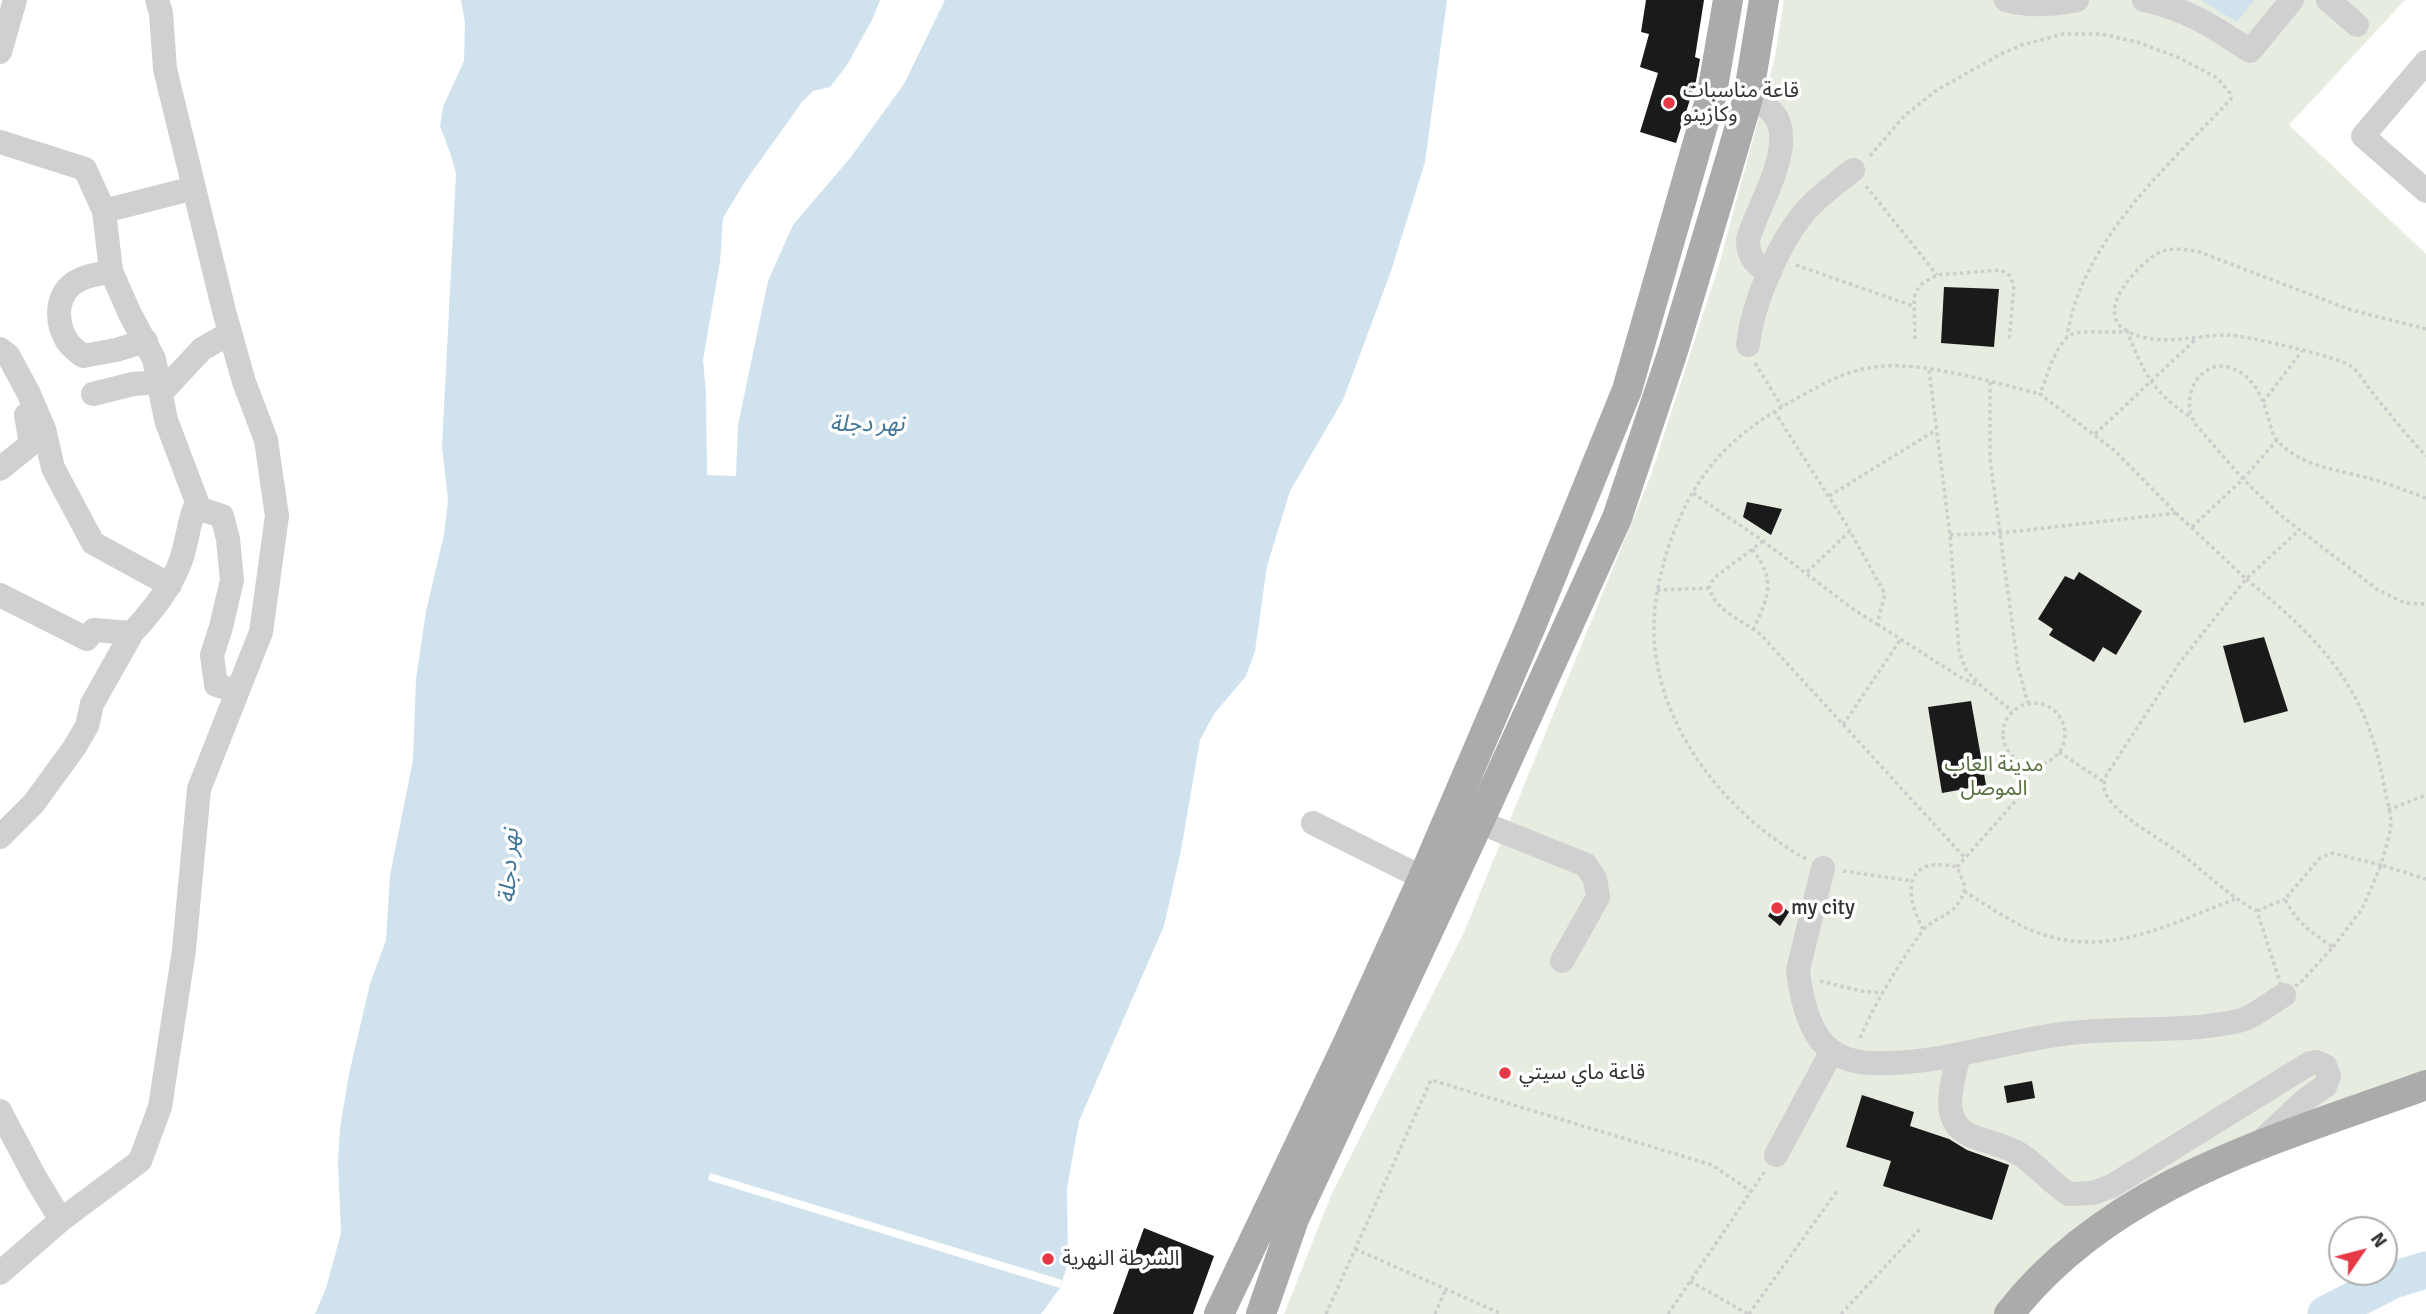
<!DOCTYPE html>
<meta charset="utf-8">
<style>
body{margin:0}
#map{position:relative;width:2426px;height:1314px;overflow:hidden;background:#fff;font-family:Signika,sans-serif}
canvas{display:block}
.north{position:absolute;left:2328px;top:1216px;width:70px;height:70px;box-sizing:border-box;background:#fff;border:2px solid #adadad;border-radius:50%;rotate:55deg;font-size:19px;font-weight:700;line-height:28px;text-align:center;color:#333}
.north::after{content:'';display:block;margin:auto;width:24px;height:32px;background:#e63946;clip-path:polygon(50% 0,100% 100%,50% 72%,0 100%)}
</style>
<div id="map">
<canvas width="2426" height="1314"></canvas>
<div class="north">N</div>
</div>
<script>
const ctx = document.querySelector('canvas').getContext('2d');
ctx.lineJoin = 'round';
function paint(path, color) { ctx.fillStyle = color; ctx.fill(path, 'evenodd'); }
function stroke(path, color, width, dash) { ctx.strokeStyle = color; ctx.lineWidth = width; ctx.lineCap = dash ? 'butt' : 'round'; ctx.setLineDash(dash || []); ctx.stroke(path); }
function label(font, color, halo, rows, align = 'center') {
  ctx.font = font + ' Signika,"Noto Sans Arabic",sans-serif'; ctx.lineWidth = 7; ctx.setLineDash([]); ctx.textBaseline = 'middle'; ctx.strokeStyle = halo; ctx.fillStyle = color; for (const [text, x, y, turn = 0] of rows) {
    ctx.save(); ctx.translate(x, y); ctx.rotate((+turn || 0) * Math.PI / 180); ctx.textAlign = isNaN(turn) ? turn : align; if (halo) ctx.strokeText(text, 0, 0); ctx.fillText(text, 0, 0); ctx.restore();
  }
}
paint(new Path2D(`
 M1784,0h621l-116,125 137,129v819l-210,77 -221,164h-711l48,-121 132,-261 187,-457 68,-210 56,-208z`), '#e6ecdf');
paint(new Path2D(`
 M461,0h986l-22,162 -35,112 -47,126 -53,91 -23,75 -12,85 -9,25 -32,38 -14,26 -19,110 -17,76 -85,195 -12,67 1,75 -8,25 -19,26h-726l11,-26 15,-55 -3,-71 2,-34 9,-54 21,-90 16,-44 4,-65 23,-115 3,-81 10,-68 18,-76 4,-35 -6,-54 14,-272 -5,-19 -11,-29 3,-19 21,-46 1,-39z
 M2201,0h53l-17,22z`), '#cfe2ee');
paint(new Path2D(`
 M880,0h65l-41,84 -53,73 -58,68 -25,56 -30,144 -2,51 -29,-1 -1,-82 -3,-33 17,-98 3,-44 21,-35 58,-81 11,-11 17,-4 17,-22 25,-45z
 M710,1173l352,107 -2,8 -352,-108z`), '#fff');
stroke(new Path2D(`
 M2326,1314l67,-34 33,-10`), '#cfe2ee', 37);
paint(new Path2D(`
 M1646,0h58l-9,57 5,2 -4,22 -20,62 -36,-11 18,-59 -18,-6 9,-33 -8,-2z
 M1944,287l55,2 -5,58 -53,-4z
 M1747,502l35,7 -11,26 -28,-18z
 M2079,572l63,39 -26,44 -13,-8 -9,15 -45,-27 4,-6 -15,-10 27,-43 9,4z
 M2264,637l24,74 -44,12 -21,-77z
 M1971,701l15,84 -44,8 -14,-86z
 M1777,902l12,10 -9,14 -12,-10z
 M2032,1081l3,17 -28,5 -3,-17z
 M1862,1095l52,17 -4,14 39,13 18,11 42,15 -17,55 -109,-34 8,-25 -45,-14z
 M1144,1228l70,28 -21,58h-80z`), '#1a1a1a');
stroke(new Path2D(`
 M1870,156l35,-41 32,-25 62,-35 23,-10 41,-11h38l36,8 43,16 37,20 13,15 1,6c-64,68 -148,140 -164,237
 M1866,186l71,89
 M1796,265l117,41
 M2426,329l-75,-19 -154,-59c-12,-1 -26,-4 -37,1 -21,11 -68,60 -33,79 32,17 66,4 100,4 17,0 112,22 124,31 8,6 14,17 20,25 18,22 35,44 55,65
 M1915,339l-1,-41 2,-7 7,-8 14,-8 64,-5 9,6 4,10 -5,55
 M1755,363l27,44
 M1929,370l21,165 9,116 7,19 15,16 31,25
 M1990,382v77l28,208 10,36
 M2263,402l39,-51
 M1774,411l76,119
 M2189,416c-37,-24 -46,-45 -62,-85 -17,3 -34,-1 -51,2 -19,3 -29,44 -36,61l74,56 62,63 70,66 53,-49
 M2095,434l101,-95
 M1693,493l70,48 90,68 24,15 8,-30 -35,-63 -44,42
 M1829,496l107,-66
 M2426,498c-17,-6 -34,-13 -51,-18 -33,-10 -74,-12 -98,-40 -5,-6 -6,-13 -8,-20 -6,-21 -14,-42 -35,-51 -32,-14 -57,28 -38,56l47,54 36,35 99,76 27,13 21,1
 M2192,527l51,-48 34,-39
 M1950,535l51,-2 175,-20
 M1763,541l-49,37 -5,10c8,26 36,32 54,49l202,221
 M1752,549c24,31 17,46 2,79
 M2246,579c74,60 122,109 138,207 2,12 7,26 7,37 -1,14 -7,29 -10,42l-49,-12 -12,5 -35,41c11,23 27,34 48,48l-31,34 -18,14 -27,-84c-28,-15 -49,-36 -74,-56 -22,-16 -58,-34 -74,-56 -6,-8 -6,-15 -2,-25l73,-112z
 M1657,590l52,-2
 M1877,624l83,53 17,8
 M2003 734a31 31 0 1 1 62 0a31 31 0 1 1-62 0Z
 M1843,725l57,-85
 M2059,752l45,30
 M2388,810l38,-15
 M1806,859c-79,-44 -148,-130 -152,-223 -1,-33 6,-63 16,-94 24,-66 56,-103 117,-138 27,-15 55,-33 87,-37 45,-7 122,16 166,27
 M1957,867l62,-70 16,-32
 M1843,871l69,10
 M1964,891c20,13 40,26 60,36 76,36 141,-1 211,-28
 M2257,911l28,-12
 M2333,947l29,-38 19,-44 45,14
 M1820,981l41,10 22,2
 M1860,1038c16,-37 38,-73 61,-105 13,-19 37,-14 44,-46l-8,-20c-52,-12 -54,25 -34,62
 M1355,1249l147,65
 M1690,1281l58,33
 M1326,1314l105,-234 281,85 40,27
 M1435,1314l11,-25
 M1668,1314l97,-143
 M1749,1314l88,-123
 M1841,1314l79,-85`), '#cdcdcd', 3.5, [3.5, 3.5]);
stroke(new Path2D(`
 M2006,0c24,7 47,5 71,0
 M2144,0c43,9 70,27 106,51l42,-51
 M2328,0l29,25
 M0,52l15,-52
 M2426,62l-63,74 63,55
 M1748,98c69,21 11,100 0,142 0,17 7,25 22,32
 M0,142l85,27 19,42 7,60 19,43 24,45 12,61 31,82 3,7 22,7 6,23 4,41 -11,47 -9,28 4,30 21,6
 M104,211l90,-23
 M111,271c-10,3 -23,4 -32,9 -24,12 -24,41 -12,61 4,6 11,11 16,15l33,-6 30,-9
 M1748,345c4,-40 30,-100 55,-131 14,-17 33,-30 50,-44
 M0,349l8,6 20,37 16,37 9,39 40,75 77,42
 M161,393l41,-44 28,-16
 M93,394l40,-10 26,-2
 M0,469l31,-25 -5,-29
 M0,595l87,44 7,-9 38,3c20,-22 39,-45 49,-73 7,-20 7,-38 16,-58
 M1479,822l107,43 9,14 3,18 -36,64
 M1313,823l110,55
 M0,837l34,-34 40,-55 13,-22 5,-22 40,-71
 M1823,868l-25,102c3,27 11,66 35,82 15,10 38,12 56,11 59,-1 116,-22 174,-29 58,-8 117,0 175,-13 15,-3 32,-18 46,-26
 M1959,1054c-6,28 -22,68 13,82 15,6 32,9 46,17 19,11 33,31 51,41l24,-1 19,-7 198,-123 6,-1 9,4 4,10 -4,10 -20,14 -46,43
 M0,1111l36,68 25,41
 M1776,1155l56,-104
 M0,1273l61,-53 79,-59 20,-54 24,-157 15,-161 62,-157 16,-116 -11,-76 -22,-58 -20,-71 -59,-242 -4,-56 -4,-13`), '#d0d0d0', 24);
stroke(new Path2D(`
 M1219,1314l128,-269 76,-167 108,-252 96,-236 85,-297 16,-93
 M1261,1314l33,-95 185,-397 138,-304 56,-167 58,-194 17,-59 16,-98
 M2009,1314c102,-131 268,-175 417,-229`), '#ababab', 30);
for (const [x, y, r, color] of [
 [1669,103,7,"#e63946"],
 [1777,908,7,"#e63946"],
 [1505,1073,7,"#e63946"],
 [1048,1259,7,"#e63946"]
]) { const dot = new Path2D(); dot.arc(x, y, r, 0, 2 * Math.PI); ctx.fillStyle = color; ctx.fill(dot); stroke(dot, '#fff', 2.5); }
label('21px', '#333', '#fff', [
 ["قاعة مناسبات",1683,91],
 ["وكازينو",1683,115],
 ["my city",1791,908],
 ["قاعة ماي سيتي",1519,1073],
 ["الشرطة النهرية",1062,1259]
], 'left');
label('21px', '#56703f', '#fff', [
 ["مدينة العاب",1994,765],
 ["الموصل",1994,789]
]);
label('italic 23px', '#3f7597', '#fff', [
 ["نهر دجلة",867,425],
 ["نهر دجلة",510,866,-87]
]);
</script>
